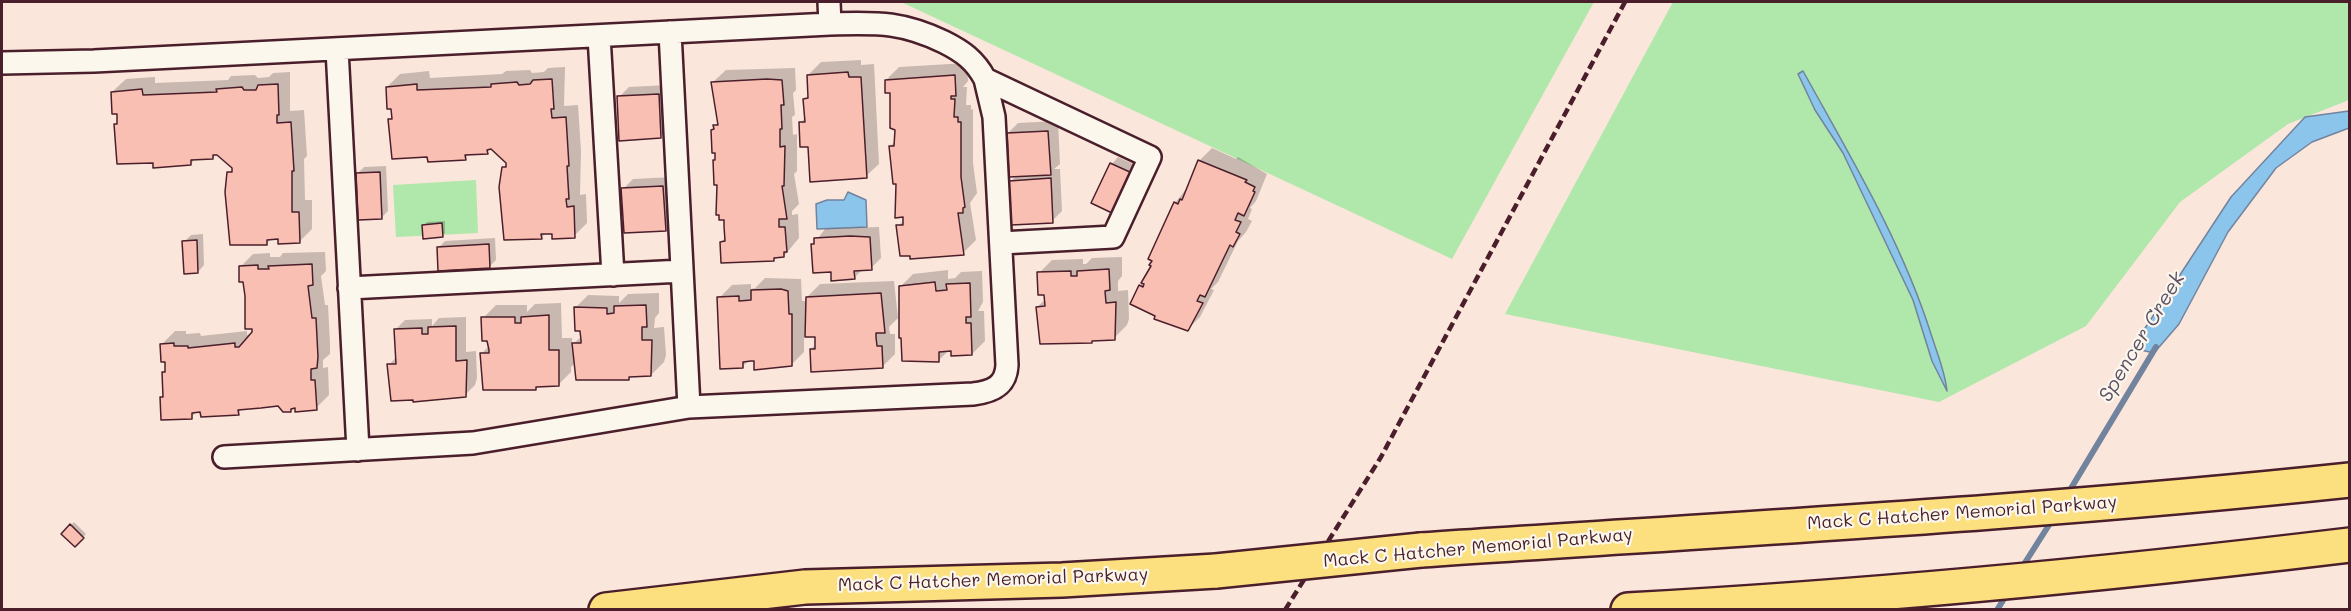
<!DOCTYPE html>
<style>
body{margin:0}
#map{position:relative;width:2351px;height:611px;overflow:hidden;background:#fbe6db;font-family:Mali,sans-serif}
canvas{display:block}
.frame{position:absolute;inset:0;border:3px solid #4a1f2b;pointer-events:none}
</style>
<div id="map">
<canvas width="2351" height="611"></canvas>
<div class="frame"></div>
</div>
<script>
const ctx = document.querySelector('canvas').getContext('2d');
ctx.lineJoin = 'round';
function paint(path, color) { ctx.fillStyle = color; ctx.fill(path, 'evenodd'); }
function stroke(path, color, width, dash) { ctx.strokeStyle = color; ctx.lineWidth = width; ctx.lineCap = dash ? 'butt' : 'round'; ctx.setLineDash(dash || []); ctx.stroke(path); }
function label(font, color, halo, rows, align = 'center') {
  ctx.font = font + ' Mali,sans-serif'; ctx.lineWidth = 4.5; ctx.setLineDash([]); ctx.textBaseline = 'middle'; ctx.strokeStyle = halo; ctx.fillStyle = color; for (const [text, x, y, turn = 0] of rows) {
    ctx.save(); ctx.translate(x, y); ctx.rotate((+turn || 0) * Math.PI / 180); ctx.textAlign = isNaN(turn) ? turn : align; if (halo) ctx.strokeText(text, 0, 0); ctx.fillText(text, 0, 0); ctx.restore();
  }
}
paint(new Path2D(`
 M901,2h693l-142,257z
 M1673,2h676v98l-61,24 -108,78 -94,124 -147,76 -434,-88z
 M476,180l2,53 -82,4 -3,-52z`), '#b0e7aa');
const water = new Path2D(`
 M1803,71c47,85 99,171 128,263 6,19 14,37 16,57l-15,-30 -19,-61 -70,-147 -28,-43 -17,-36z
 M2349,111v17l-37,14 -36,26 -48,64 -49,92 -25,29 -22,-5 99,-151 74,-80z
 M848,192l18,8 1,27 -50,2 -1,-25 11,-4h17z`);
paint(water, '#8cc5eb');
stroke(water, '#72839e', 1.5);
paint(new Path2D(`
 M861,60v5l13,-1 5,100 -13,12 -57,-30 -9,-23 6,-6 -1,-18 5,-5 -2,-19 13,-13z
 M967,63l1,18 -5,6h4l-1,18h5v5l2,-1v54l4,30 -7,10 6,37 -13,13 -65,-27 6,-6 -14,-74 6,-5v-12l-5,-37 -5,-12 13,-13z
 M565,67l-1,39 14,-1 3,46 -1,44 6,-1 1,29 -13,13 -21,-4 -7,1 -5,5 -38,-70 5,-5 -16,-15 -5,4 -17,2 -5,4 -36,-2 -39,-36 3,-3 -6,-30 13,-13 29,-3 1,7 72,-4 4,-3 24,-1 2,3 12,-1 4,-4z
 M795,68l1,22 -3,3 2,22 -3,2 1,18 4,-1v37l-3,3 5,30 -7,7v4l6,-1 1,24 -15,18 -11,3 -52,-17 5,-5 -12,-76 3,-3 -5,-28 7,-9 -6,-39 13,-12z
 M290,72v39l14,-1 3,46 -3,3 1,41h7v29l-13,13 -20,-5 -7,1 -5,5 -38,-70 5,-5 -17,-15 -4,5 -18,1 -4,5 -76,-39 4,-3 -7,-30 14,-13 29,-2v6l73,-3 3,-4 24,-1 3,3 11,-1 4,-4z
 M668,85l2,42 -10,10 -41,-40 10,-10z
 M1058,121l2,43 -6,5h6l2,42 -10,10 -41,-40 6,-6 -9,-42 10,-10z
 M1212,148l24,11 2,-2 29,17 -11,27 -6,7 2,1 -4,10 4,2 -6,11 -8,9 -20,41 -7,7 3,1 -14,27 -13,13 -47,-44 14,-20 21,-63 19,-24 -3,-1 8,-17z
 M1118,157l19,9 -18,39 -7,6 -19,-9 19,-38z
 M386,166l2,45 -7,7 -24,-44 7,-7z
 M673,177l2,42 -10,10 -42,-40 10,-10z
 M445,221v12l-3,3 -18,-11 3,-3z
 M879,227l2,31 -10,10 -8,1 -9,9 -22,-7 -19,-26 12,-16z
 M203,234l1,31 -6,7 -14,-30 7,-7z
 M495,238l1,22 -7,7 -50,-20 6,-6z
 M325,252l1,19 -5,5 4,29h3l2,38v11l-7,6v8l5,-1 1,28 -13,13 -19,-1 -6,3 -12,-5 -36,3 -5,5 -40,-2 -7,6 -30,-19 4,-4 -2,-22 3,-3 -4,-25 13,-13h11v3l14,-1 1,3 46,-5v4l6,-2 -13,-66 13,-13 17,-1v4h10l3,-4z
 M1122,257v19l-4,5v10l10,-1 1,29 -2,6 -13,13 -77,-31 9,-8 -7,-26 13,-13 31,-1v5h3l6,-6z
 M948,270v9l7,-1 6,-6 21,-1 1,31 -5,9h6l1,30 -13,13 -23,-4 -10,10 -39,-73 13,-13z
 M765,278l36,1 1,22h5v-4l13,-13 74,-3 4,37 -9,9 1,7h5v20l-13,13 -71,-18 5,-5v-9l-12,1v16l-13,13 -35,-6 -7,1 -6,6 -24,-68 13,-13 19,-1v5l4,-1z
 M659,293v20l-4,5 -1,10 10,-1 2,28 -2,7 -13,13 -20,1 -3,2 -52,-16 -5,5v5l-13,13 -20,1 -3,2 -54,-34 8,-8 -6,-28 13,-13h31v7l8,-8 26,-1 1,35h10v7l10,-9 -7,-28 13,-13 31,1v7l9,-9z
 M466,317v35l10,-1 1,27 -2,7 -10,10 -76,-30 8,-9 -2,-26 10,-10 27,-1v7l7,-8z
 M74,522l12,12 -11,11 -12,-11z`), '#0003');
stroke(new Path2D(`
 M2067,495l89,-148
 M2021,569l33,-52
 M1997,610l10,-16`), '#72839e', 6);
const building = new Path2D(`
 M848,72l1,5h12l6,101 -57,4 -2,-35h-8l-1,-25h6l-2,-23 5,-1 -1,-23z
 M955,75l1,21h-5v3h4l-1,18h4v5h3v55l4,30 -2,1v5h-5l6,42 -54,4v-3h-10l-4,-31h7v-8l-8,1 1,-34h-3l-4,-38h5l1,-16 -5,-2v-35h-5v-13z
 M552,79l2,30h-3l1,9 14,-1 3,49h-2l2,33h-3l1,8 7,-1 1,32 -23,1v-5h-11l1,5 -38,1 -5,-53 3,-20h4v-4l-15,-14 -4,1 1,4 -23,1 1,5 -38,2 -1,-5 -35,2 -4,-40h4l-1,-10h-4l-1,-22 31,-3v6l74,-3v-3l26,-2 2,3 11,-1 3,-4z
 M767,79l15,1 2,25h-3l1,24h-2v18l5,-1 -1,40h-2l5,33h-8v8h6l2,25h-3v5l-10,1v3l-53,2 -1,-21 5,-1 -1,-15v-6h-5v-5h-3l1,-30h-3l-1,-25h2v-7h-3l-1,-23 3,-1 -1,-4h5l-7,-43z
 M278,84l1,31h-2v8l14,-1 3,49h-2v41h7l1,31 -22,1v-5l-11,1v5h-37l-5,-53 2,-20h5v-4l-15,-13h-4v4l-22,1v5l-38,3v-5l-36,1 -3,-40h3v-10h-5l-1,-22 31,-3 1,6 74,-3 -1,-3 26,-2 2,3h12l2,-5z
 M659,94l2,44 -42,3 -2,-45z
 M1048,131l3,44 -42,2 -2,-44z
 M1198,160l49,20 -2,2 10,5 -2,4 2,1 -11,24 -6,-3 -3,7 6,2 -5,10 4,2 -7,13 -3,-2 -25,52 -5,-2 -3,6 6,2 -15,28 -34,-12 1,-3 -25,-12 9,-19 4,2 1,-3 -3,-1 10,-17 -2,-1 3,-4 -4,-2 26,-57 4,2 2,-5 2,1z
 M1110,163l22,10 -20,40 -21,-10z
 M380,172l2,47 -24,1 -2,-47z
 M1051,178l2,45 -42,2 -2,-44z
 M663,186l3,45 -42,2 -3,-45z
 M442,223l1,14 -20,2 -1,-14z
 M850,236l20,1 2,33 -18,1 1,8 -24,2v-9l-18,1 -2,-29h3v-6z
 M197,240l1,33 -14,1 -2,-33z
 M489,244l1,24 -52,3 -1,-24z
 M312,264l1,21 -5,1 4,32h4l2,39 -1,11 -6,1v11h4l2,30 -22,2v-4l-4,1v3h-8l-5,-6 -17,2 -23,2 1,5 -38,2 -1,-5 -8,1v6l-31,1 -1,-23h3l-1,-25h3v-10h-4l-1,-18 14,-1v3h14v2l47,-5v4h4l13,-15v-3h-7v-33l-2,-14h-4v-16l19,-1v4h11l-1,-3z
 M1109,269l1,21 -5,1 1,12 10,-1 -1,38 -23,1v2l-52,1 -4,-37 9,-1 -1,-11h-6l-1,-23 34,-1v5h6v-5z
 M935,282l1,9 11,-1 -1,-6 24,-1 1,34h-5v6h5l1,32 -21,1v-5l-12,1v10l-37,-1 -1,-23h-2v-52z
 M781,289l7,2 1,23h3v52l-38,4v-9h-3l-8,1v6l-23,1 -3,-72 22,-1v5l12,-1v-10z
 M881,293l4,40h-9v4l1,9h5l1,22 -72,4 -1,-23h5v-12h-10l1,-40z
 M646,305l1,22h-5v13h10l-1,36 -22,1v3h-53l-4,-37h9v-3l-1,-9h-5l-1,-24 33,1v6l7,-1v-7z
 M549,315v35h10v36l-23,1v3h-53l-3,-37h9v-3l-2,-9h-5l-1,-24h34v6h6v-6z
 M456,326v35l11,-1 -1,37 -53,5v-2l-22,1 -4,-37h9l-2,-35 28,-1v6h6v-7z
 M70,524l14,14 -9,9 -14,-13z`);
paint(building, '#fabfb3');
stroke(building, '#4a1f2b', 1.5);
const street = new Path2D(`
 M830,24c47,-1 70,-3 114,18 18,9 31,18 41,37l165,78 -37,80 -112,6
 M670,32l19,375
 M599,36l14,239
 M337,49l21,401
 M2,63l92,-2 736,-37 -1,-22
 M349,288l333,-17
 M224,457l249,-14 216,-36 284,-13c19,-2 33,-8 34,-29l-13,-248 -9,-38`);
const highway = new Path2D(`
 M1421,550c310,-21 620,-37 929,-70
 M606,610l199,-23 257,-7 154,-9
 M1628,610c241,-13 482,-36 722,-65`);
stroke(street, '#4a1f2b', 26);
stroke(highway, '#4a1f2b', 38);
stroke(street, '#fbf7ec', 21);
stroke(highway, '#fce080', 33);
stroke(new Path2D(`
 M1285,610l96,-153 244,-455`), '#4a1f2b', 4.5, [9, 4.5]);
const highwayBridge = new Path2D(`
 M1216,571l205,-21`);
stroke(highwayBridge, '#4a1f2b', 38, []);
stroke(highwayBridge, '#fce080', 33);
label('18px', '#4a1f2b', '#fbf7ec', [
 ["Mack C Hatcher Memorial Parkway",1962,513,-4],
 ["Mack C Hatcher Memorial Parkway",1478,548,-5],
 ["Mack C Hatcher Memorial Parkway",993,580,-2]
]);
label('italic 20px', '#5e5165', '#fbf7ec', [
 ["Spencer Creek",2142,337,-59]
]);
</script>
